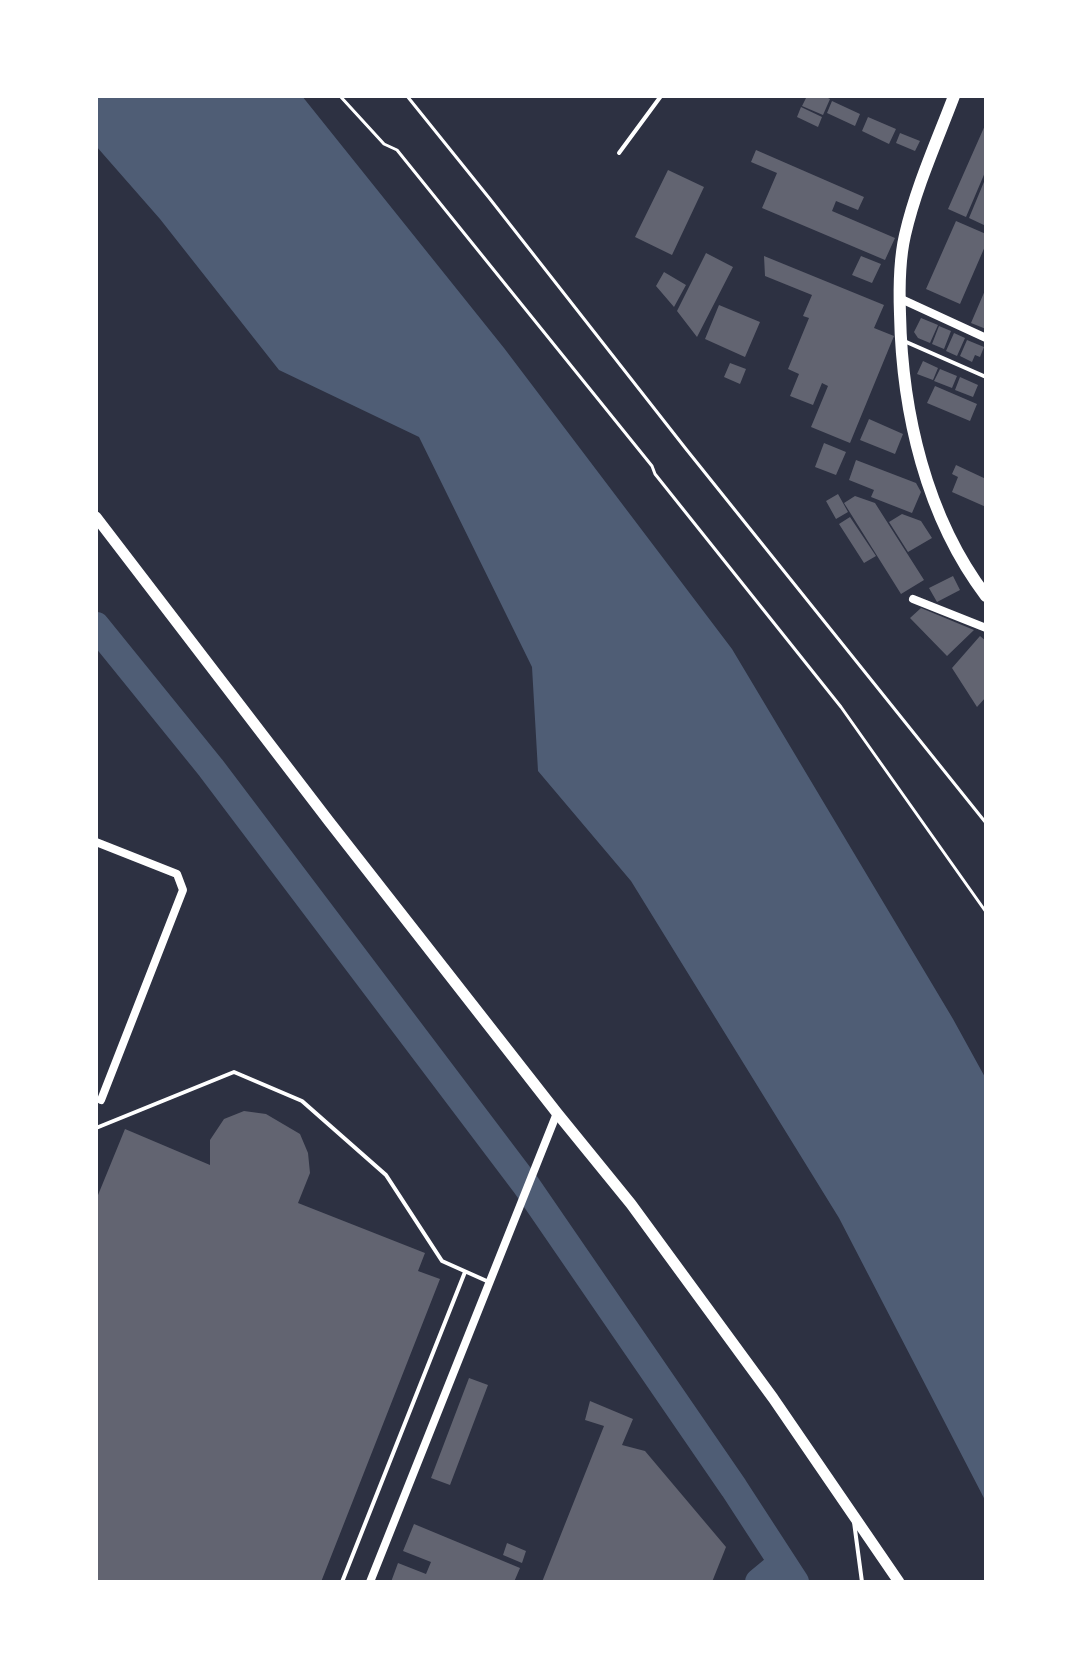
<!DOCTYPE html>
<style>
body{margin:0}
#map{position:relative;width:1082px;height:1678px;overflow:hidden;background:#2d3142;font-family:"Titillium Web",sans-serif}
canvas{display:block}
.frame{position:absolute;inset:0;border:98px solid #fff;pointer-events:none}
</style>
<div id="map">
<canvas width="1082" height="1678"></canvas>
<div class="frame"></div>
</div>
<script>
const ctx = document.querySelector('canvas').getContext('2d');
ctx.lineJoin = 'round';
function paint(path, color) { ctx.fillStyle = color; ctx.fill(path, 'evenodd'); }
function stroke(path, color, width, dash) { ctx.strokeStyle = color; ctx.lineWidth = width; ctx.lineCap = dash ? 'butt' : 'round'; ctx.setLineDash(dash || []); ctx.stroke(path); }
paint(new Path2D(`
 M96,96h206l202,252 228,301 221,370 33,60v423l-147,-284 -208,-337 -93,-110 -6,-104 -113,-230 -140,-67 -119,-151 -64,-73z`), '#4f5d75');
stroke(new Path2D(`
 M96,626l115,142 315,417 208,303 61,94
 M759,1582l23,-19`), '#4f5d75', 28);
paint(new Path2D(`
 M807,96h17l6,3 -7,16 -21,-9z
 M832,101l28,13 -5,12 -28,-13z
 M801,107l21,10 -4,10 -21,-10z
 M868,117l28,12 -7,15 -27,-13z
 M986,123v47l-20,47 -18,-8z
 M900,133l20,8 -5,10 -19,-8z
 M756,150l108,47 -6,13 -22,-9 -4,10 63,27 -10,22 -123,-52 15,-35 -26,-11z
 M668,170l36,17 -32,68 -37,-18z
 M986,177v49l-17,-8z
 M956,221l30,13v10l-26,60 -34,-15z
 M706,253l27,14 -36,70 -20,-26z
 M764,256l120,49 -10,23 20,8 -44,107 -39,-16 17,-41 -6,-3 -9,22 -23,-9 9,-22 -11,-5 21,-51 -6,-2 9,-21 -47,-19z
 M861,256l20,8 -9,19 -20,-8z
 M664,272l22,13 -12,22 -18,-21z
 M986,288v41l-15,-6z
 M719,305l41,17 -15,35 -40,-18z
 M921,318l17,7 -8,18 -12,-5 -4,-6z
 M939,326l12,5 -7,18 -12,-5z
 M954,333l11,5 -8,18 -11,-5z
 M967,340l17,7 -4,10 -5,-2 -3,7 -12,-6z
 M923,361l15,7 -5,12 -16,-6z
 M730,363l16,6 -6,15 -16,-7z
 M940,369l17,7 -5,12 -18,-7z
 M960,377l18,8 -5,12 -18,-7z
 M935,386l42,18 -7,17 -43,-18z
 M869,419l34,15 -8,20 -35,-14z
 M824,443l22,9 -10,23 -21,-8z
 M856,460l60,23 5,9 -9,21 -41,-16 3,-7 -25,-10z
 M956,465l30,14v28l-34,-15 6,-15 -6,-3z
 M838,494l10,18 -12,7 -10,-18z
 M855,496l20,7 49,77 -23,14 -57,-91z
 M902,514l19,7 11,17 -24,14 -19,-30z
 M850,517l26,39 -12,7 -25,-39z
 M953,576l7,14 -23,12 -8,-14z
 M921,608l53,22 -27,26 -37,-38z
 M980,636l6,5v56l-9,10 -25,-39z
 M244,1111l22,3 34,20 8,19 2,20 -12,30 127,50 -7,18 22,8 -119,303h-225v-382l29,-71 85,36v-25l14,-21z
 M469,1378l19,7 -38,100 -19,-7z
 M590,1401l43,18 -11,26 23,6 81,96 -14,35h-170l62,-156 -19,-6z
 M414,1524l106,44 -6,14h-123l7,-19 28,11 5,-12 -28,-11z
 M507,1543l19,8 -4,12 -19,-8z`), '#626471');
stroke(new Path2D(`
 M340,96l44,48 13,6 255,316 3,8 186,233 145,205
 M407,96l83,103 196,250 300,374`), '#fff', 3);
stroke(new Path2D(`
 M619,153l42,-57
 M904,341l82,36
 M96,1128l138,-56 68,29 84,74 56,86 47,21
 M854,1522l8,60
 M342,1582l123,-310`), '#fff', 4);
stroke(new Path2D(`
 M899,298l87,40
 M913,599l73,29
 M96,842l81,32 6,16 -82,210
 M370,1582l187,-469`), '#fff', 8);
stroke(new Path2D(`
 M96,517l232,303 229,293 74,91 142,194 126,184`), '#fff', 11);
stroke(new Path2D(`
 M954,96c-17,45 -38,91 -49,139 -6,26 -6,52 -5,79 2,98 26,203 86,282`), '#fff', 12);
</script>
